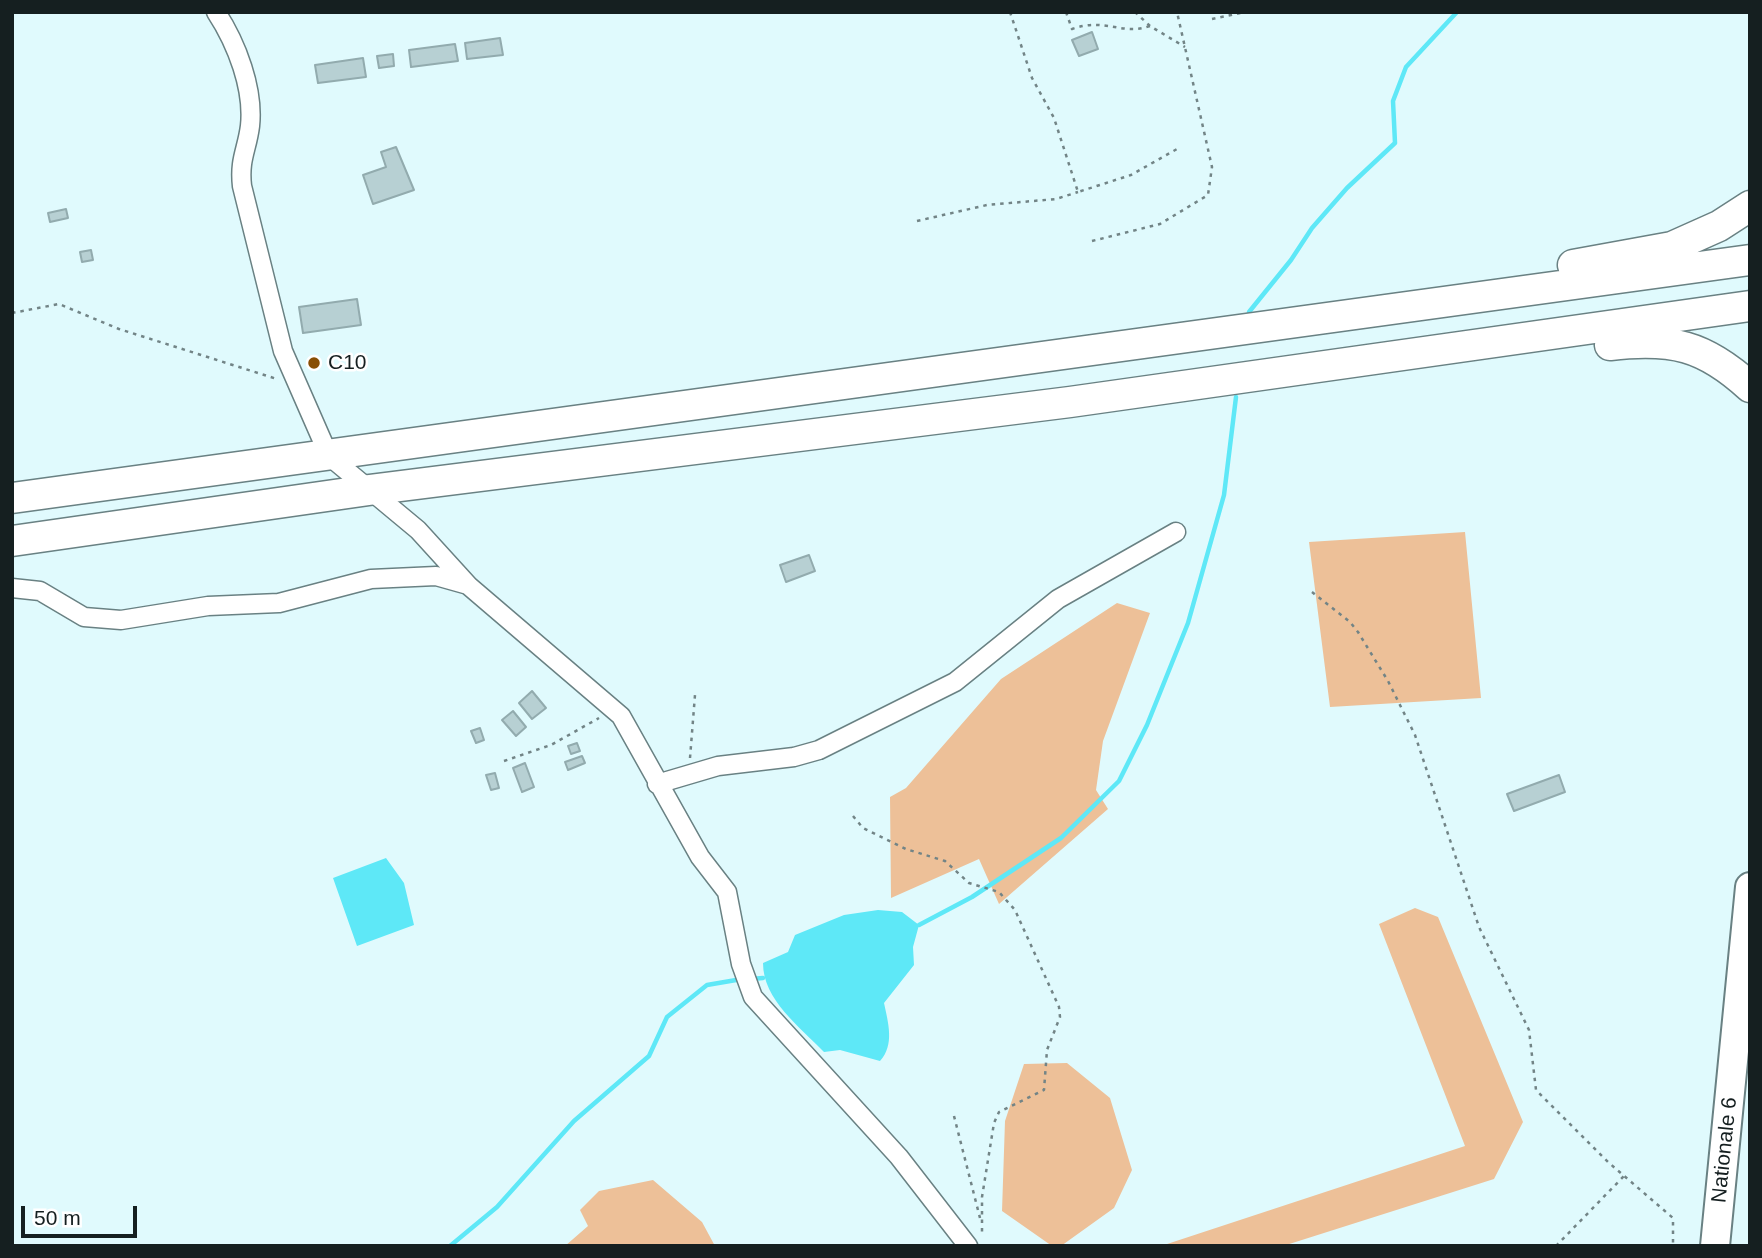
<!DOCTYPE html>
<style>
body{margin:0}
#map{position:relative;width:1762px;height:1258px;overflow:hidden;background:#e0fafd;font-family:Helvetica,sans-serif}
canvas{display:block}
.frame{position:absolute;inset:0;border:14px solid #151f20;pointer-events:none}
.scale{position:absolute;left:21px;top:1206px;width:116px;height:32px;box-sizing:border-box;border:4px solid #151f20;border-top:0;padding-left:9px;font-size:21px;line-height:24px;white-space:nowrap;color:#151f20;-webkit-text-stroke:5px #fff;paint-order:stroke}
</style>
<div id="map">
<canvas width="1762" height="1258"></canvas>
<div class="frame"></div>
<div class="scale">50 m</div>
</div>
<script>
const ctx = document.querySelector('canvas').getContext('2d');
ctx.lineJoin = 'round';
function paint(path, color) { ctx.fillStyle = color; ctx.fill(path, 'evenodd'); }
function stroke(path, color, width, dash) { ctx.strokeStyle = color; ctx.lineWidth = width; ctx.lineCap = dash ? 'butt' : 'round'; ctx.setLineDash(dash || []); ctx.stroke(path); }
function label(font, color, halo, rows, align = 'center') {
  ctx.font = font + ' Helvetica,sans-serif'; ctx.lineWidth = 5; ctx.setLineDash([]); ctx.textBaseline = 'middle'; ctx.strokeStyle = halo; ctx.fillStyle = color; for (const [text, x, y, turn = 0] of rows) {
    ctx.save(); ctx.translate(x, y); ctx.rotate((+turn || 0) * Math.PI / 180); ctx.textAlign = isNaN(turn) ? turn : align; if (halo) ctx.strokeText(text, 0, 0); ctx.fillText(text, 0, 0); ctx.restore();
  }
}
paint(new Path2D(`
 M1465,532l16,166 -151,9 -21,-165z
 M1117,603l33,10 -47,128 -7,49 12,19 -109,95 -20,-45 -88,39 -1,-101 16,-9 95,-109z
 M1415,908l23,9 85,205 -29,57 -211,67h-122l304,-100 -86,-222z
 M1067,1063l43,35 22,72 -18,38 -53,38h-9l-50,-35 3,-90 19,-57z
 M653,1180l49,42 13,24h-150l23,-20 -8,-16 19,-19z`), '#edc098');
paint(new Path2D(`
 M386,858l18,25 10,42 -57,21 -24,-68z
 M878,910l24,2 17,13 -6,22 1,18 -30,38c4,19 11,42 -4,58l-40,-11 -16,2c-24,-25 -61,-52 -61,-89l25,-11 7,-17 49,-20z`), '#5ee8f7');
stroke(new Path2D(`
 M1249,312l42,-52 21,-32 35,-40 48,-45 -2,-42 13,-34 51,-55
 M919,925l53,-28 89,-59 58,-57 28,-56 41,-102 36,-128 12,-98
 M751,979l12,-1
 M450,1246l47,-39 77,-86 75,-65 18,-39 40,-32 35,-6`), '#5ee8f7', 4.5);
const building = new Path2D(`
 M1092,32l6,17 -19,7 -7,-16z
 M500,38l3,17 -36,4 -2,-16z
 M455,44l3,17 -47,6 -2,-17z
 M393,54l1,12 -15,2 -2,-12z
 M363,58l3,19 -48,6 -3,-18z
 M396,147l18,43 -41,14 -10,-29 23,-8 -5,-15z
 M66,209l2,9 -18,4 -2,-9z
 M91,250l2,10 -11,2 -2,-10z
 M357,299l4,26 -58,8 -4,-26z
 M809,555l6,16 -29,11 -6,-17z
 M532,691l14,17 -14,11 -13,-16z
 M513,711l13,16 -10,9 -14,-16z
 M480,728l4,12 -8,3 -5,-12z
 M577,743l3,8 -9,3 -3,-8z
 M582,756l3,7 -17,7 -3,-8z
 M525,763l9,24 -12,5 -9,-24z
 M495,773l4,15 -8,2 -5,-15z
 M1559,775l6,17 -51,19 -7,-17z`);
paint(building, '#b7d0d3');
stroke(building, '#92abae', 2);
const minor = new Path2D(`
 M216,12c21,32 38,77 34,114 -3,24 -11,33 -8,60l41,165 46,105 89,74 51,56 152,130 79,141 27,35 14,72 12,33 146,160 69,89
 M12,588l28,3 44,26 37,3 87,-14 71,-3 92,-24 65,-3 32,9
 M657,784l61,-18 76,-9 25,-7 136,-68 103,-83 118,-67`);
const primary = new Path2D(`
 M1715,1246l35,-359`);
const trunk = new Path2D(`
 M1573,265l99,-18 47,-21 31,-20
 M1610,345c62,-7 94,0 140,42
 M12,498l1738,-238
 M12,541l357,-51 701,-88 680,-96`);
stroke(minor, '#698183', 21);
stroke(primary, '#698183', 32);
stroke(trunk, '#698183', 33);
stroke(new Path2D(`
 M1010,12l22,66 22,40 24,74 53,-17 46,-26
 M1066,12l6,17c34,-12 49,7 78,-3
 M1135,12l15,14 35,21
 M1212,19l33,-7
 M917,221l70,-16 69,-6 22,-7
 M1092,241l68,-17 48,-29 4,-28 -35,-155
 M12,313l47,-9 60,25 158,50
 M1312,592l38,30 8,10 30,49 27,54 64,192 50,103 7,60 72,72 65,56v28
 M690,758l5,-63
 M504,761l47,-16 48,-27
 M853,816l10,12 43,21 39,12 24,22 30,9 16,18 44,97 1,10 -13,33 -3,40 -45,22 -5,11 -12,74v38
 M954,1116l26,102
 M1556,1246l68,-70`), '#728486', 2.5, [3.5, 5]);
stroke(minor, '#fff', 18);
stroke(primary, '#fff', 28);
stroke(trunk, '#fff', 30);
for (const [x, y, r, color] of [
 [314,363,7,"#884e04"]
]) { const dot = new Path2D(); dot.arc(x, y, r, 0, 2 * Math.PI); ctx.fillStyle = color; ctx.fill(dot); stroke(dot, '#fff', 2.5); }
label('21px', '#151f20', '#fff', [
 ["C10",328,363]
], 'left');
label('21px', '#151f20', '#fff', [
 ["Nationale 6",1725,1150,-84]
]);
</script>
